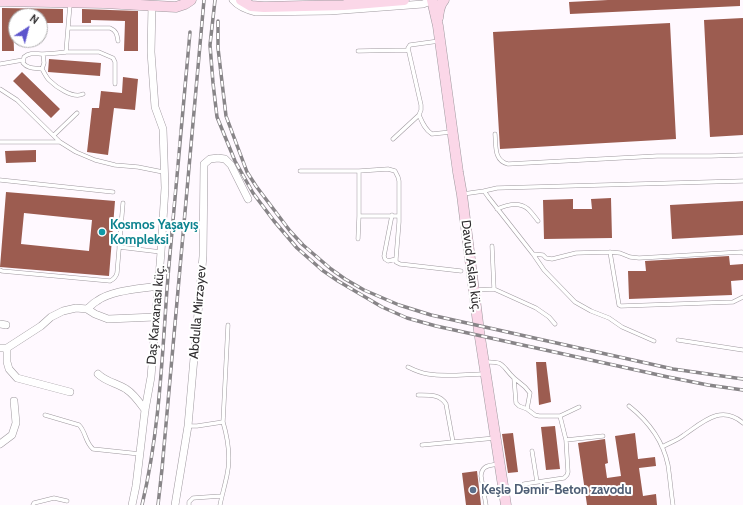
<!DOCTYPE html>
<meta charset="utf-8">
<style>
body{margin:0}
#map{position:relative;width:743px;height:505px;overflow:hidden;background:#fff9ff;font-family:Cabin,sans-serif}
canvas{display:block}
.north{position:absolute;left:8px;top:8px;width:40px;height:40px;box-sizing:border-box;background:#fff;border:1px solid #acabac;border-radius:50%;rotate:36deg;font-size:11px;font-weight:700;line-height:16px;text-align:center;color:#2f2d2f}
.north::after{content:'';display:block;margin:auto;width:14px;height:18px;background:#5d55cd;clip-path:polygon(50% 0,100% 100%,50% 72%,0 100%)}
</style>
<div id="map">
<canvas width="743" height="505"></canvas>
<div class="north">N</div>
</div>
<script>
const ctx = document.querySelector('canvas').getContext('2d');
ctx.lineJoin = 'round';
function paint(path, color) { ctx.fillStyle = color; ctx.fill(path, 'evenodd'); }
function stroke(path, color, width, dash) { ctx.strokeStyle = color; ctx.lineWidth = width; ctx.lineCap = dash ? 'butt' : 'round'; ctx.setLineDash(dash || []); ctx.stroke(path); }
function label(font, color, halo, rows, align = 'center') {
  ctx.font = font + ' Cabin,sans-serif'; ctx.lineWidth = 4; ctx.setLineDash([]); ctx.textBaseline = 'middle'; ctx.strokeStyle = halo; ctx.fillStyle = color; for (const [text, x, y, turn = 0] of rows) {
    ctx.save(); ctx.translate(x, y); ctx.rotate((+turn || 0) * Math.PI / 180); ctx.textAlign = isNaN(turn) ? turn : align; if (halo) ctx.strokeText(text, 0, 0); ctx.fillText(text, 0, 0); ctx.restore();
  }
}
paint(new Path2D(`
 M608,0h132v6l-170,8 -1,-12z
 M2,8l61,1v14h-23v-7h-24v7h-3l1,28h-12z
 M82,9l56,2v40h-14l1,-30 -34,-1v3h-9z
 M743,18v117l-33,2 -6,-117z
 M670,23l6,116 -176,10 -7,-117z
 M49,59l52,4 -1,13 -52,-4z
 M22,72l38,37 -9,9 -38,-37z
 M123,77l15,2 -3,31 -21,-2 -6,47 -21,-3 5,-44h7l2,-17 21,2z
 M36,150v12l-30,1 -1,-12z
 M6,192l109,9 -6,75 -109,-9zM24,213l68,7 -3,31 -68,-7z
 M611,198l1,40 -68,1 -1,-39 30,-1v10h19l-1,-10z
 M743,201v34l-71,4 -2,-34z
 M729,256l1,9 13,-1v16l-12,1 1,14 -103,4 -1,-28h18l-1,-10z
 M536,362h10l5,40 -12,3z
 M555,426l5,43 -14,1 -5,-43z
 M513,433l5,39 -10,1 -6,-39z
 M635,433l3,26 17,-2 1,9 -17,2 4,28 13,-2 1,11h-70l-9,-62 27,-4 3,24 -3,1 2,14 14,-2 -6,-40z
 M477,471l4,34h-15l-4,-32z`), '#9c5c50');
const lane = new Path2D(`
 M68,28h42c7,3 7,7 8,13
 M358,51l50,-1
 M66,52h33l14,6 2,4v22
 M43,54l1,9 -2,6c-7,-1 -14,0 -19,-6l1,-6c6,-5 12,-3 19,-3 8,0 15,-1 23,-2l4,-48
 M0,64l23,-4
 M42,69c2,3 4,8 7,11 7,7 24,19 34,14
 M0,89l17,11 43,42 16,10 19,8 20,5 23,2 25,5
 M419,115c3,7 6,15 13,19l19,-2
 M495,134c1,12 -1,27 13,30l149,-8h54l32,-1
 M54,135l23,-22
 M393,139l26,-24 2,-5v-5l-13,-57 2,-3 29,-4
 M0,142h60
 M300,171h59l29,-2 7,2 3,6 1,4v41l-3,37v3l4,2 61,7
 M0,180l113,12
 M484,191l13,-3 246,-7
 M463,194l21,-3 5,7 44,56 11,16 31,32 16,9 18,7 13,9 32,14
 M497,209c9,-4 22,-8 31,0 3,3 7,8 10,12
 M392,215l-8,41 1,3 3,2 8,-2
 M359,216v-45
 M358,239l1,-23h40
 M492,246l2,43 42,19 13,9 6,7
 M119,247l42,5
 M610,252l9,53 2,1 112,-4 10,-5
 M533,254l10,1 3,3 6,1 24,-6 34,-1 10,1 10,4 9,1 103,-6 1,1
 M0,270l2,1 108,10c4,-2 6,-4 7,-8l6,-70
 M475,290l19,-1
 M678,340l65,10
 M484,362c22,-1 17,4 30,16l2,25 3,3 8,3 8,6 4,1h21l19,-9
 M408,367c6,3 13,6 20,7 19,3 38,0 57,0
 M514,378l11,9 5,6 -3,16
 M418,395c10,0 22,-1 28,9l7,38
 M629,406c19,15 34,35 39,59 2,13 3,27 5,40
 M45,415l34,10c7,7 6,17 14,24l47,5
 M188,426h9l26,-4 5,-97
 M566,440l37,-4
 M422,445l73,-7
 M662,447c7,-4 16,-7 22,-12 19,-13 37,-31 59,-12
 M532,451l5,31
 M524,484l40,-6 3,-3 1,-3 -2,-32 -6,-24
 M33,505l1,-2 20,-5 13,3
 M189,505v-3l4,-4 28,-2
 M220,505c2,-10 5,-20 7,-30 4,-18 1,-36 -4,-53
 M486,505l-5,-29c1,-11 8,-10 17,-12`);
const street = new Path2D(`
 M233,0c6,7 14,10 23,12l74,-1 93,-7 5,-2 2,-2
 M87,309l8,5 13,5 47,-2
 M0,324l6,1
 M0,348h7v14l2,7 8,9 53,14
 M7,348l34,-22 10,-9 12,-6 13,-3 11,1c3,-2 6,-6 10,-8 15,-11 42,-12 61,-15
 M98,374c8,8 19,9 28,15 8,5 14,14 19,21
 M0,444l12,-9 4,-12 -2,-22
 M132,505l4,-19 9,-76 6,-33 10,-125 4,-64 -2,-59 -8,-22 -4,-55 1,-47
 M175,505l13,-79 15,-170 1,-92 6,-5 8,-1 7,1 6,6 17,34`);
const secondary = new Path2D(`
 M241,0l10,6 13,1 80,-2 60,-5
 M432,0l6,26 20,146 4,23 17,136 27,174
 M0,1l104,2 72,4 9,-3 6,-4
 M438,18c1,-7 1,-13 6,-18`);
stroke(lane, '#9f999f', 4.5);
stroke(street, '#9f999f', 8);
stroke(secondary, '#9f999f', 11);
stroke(lane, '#fff', 3.5);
stroke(street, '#fff', 7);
stroke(secondary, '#fbd7e8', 10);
const rail = new Path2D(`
 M215,0l-5,45 3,38 4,34 18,44 18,32 21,28 23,27 25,22 16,11 44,26 25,11 29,8 232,51 40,8 35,5
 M218,21v27l8,68 21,56 9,14 34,45 13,14 28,24 14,10 19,11 35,15 32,10 242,54 70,10
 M142,505c17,-71 20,-144 25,-216 7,-86 15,-172 23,-257
 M158,505l4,-36 42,-469`);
stroke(rail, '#888588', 3.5);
stroke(rail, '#fff', 2, [6]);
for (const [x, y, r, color] of [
 [102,232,4,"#0f9aa8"],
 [473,490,4,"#5c6f8a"]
]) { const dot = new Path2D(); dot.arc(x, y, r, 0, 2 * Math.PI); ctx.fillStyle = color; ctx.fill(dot); stroke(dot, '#fff', 1.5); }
label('bold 13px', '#0d838f', '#fff', [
 ["Kosmos Yaşayış",110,225],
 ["Kompleksi",110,240]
], 'left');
label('13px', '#2f2d2f', '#fff', [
 ["Davud Aslan küç.",471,266,83],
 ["Abdulla Mirzəyev",198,312,-85],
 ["Daş Karxanası küç.",156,315,-85]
]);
label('bold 13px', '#4e5e75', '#fff', [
 ["Keşlə Dəmir-Beton zavodu",481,490]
], 'left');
</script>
